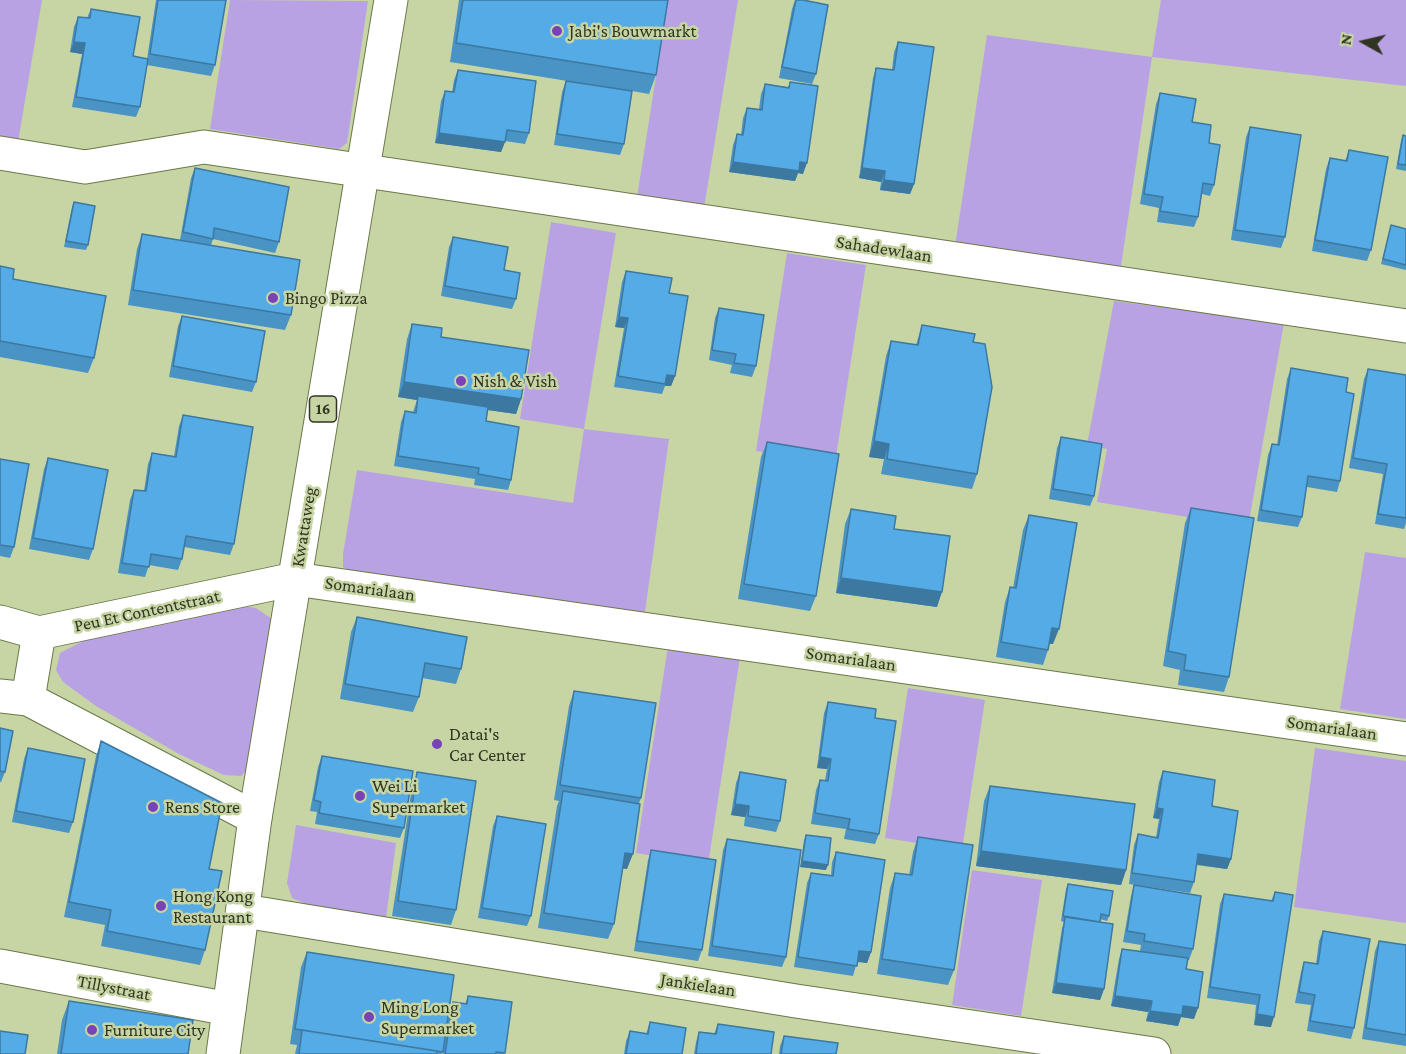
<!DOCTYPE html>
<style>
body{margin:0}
#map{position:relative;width:1406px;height:1054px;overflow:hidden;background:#c7d5a4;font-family:"Crimson Pro",serif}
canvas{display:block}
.north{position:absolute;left:1334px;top:12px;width:60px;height:60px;-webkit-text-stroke:4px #c7d5a4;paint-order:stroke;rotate:278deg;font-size:16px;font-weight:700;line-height:24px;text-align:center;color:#303522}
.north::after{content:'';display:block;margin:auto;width:21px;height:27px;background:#303522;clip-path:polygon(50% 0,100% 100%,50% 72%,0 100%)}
</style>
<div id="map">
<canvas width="1406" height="1054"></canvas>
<div class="north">N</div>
</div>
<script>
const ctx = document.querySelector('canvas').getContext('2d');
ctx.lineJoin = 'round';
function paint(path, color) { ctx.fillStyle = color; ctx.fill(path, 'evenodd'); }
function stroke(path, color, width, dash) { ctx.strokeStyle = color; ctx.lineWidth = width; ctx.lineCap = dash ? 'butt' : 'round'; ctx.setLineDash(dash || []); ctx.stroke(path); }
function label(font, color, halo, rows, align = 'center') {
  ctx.font = font + ' "Crimson Pro",serif'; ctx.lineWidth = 5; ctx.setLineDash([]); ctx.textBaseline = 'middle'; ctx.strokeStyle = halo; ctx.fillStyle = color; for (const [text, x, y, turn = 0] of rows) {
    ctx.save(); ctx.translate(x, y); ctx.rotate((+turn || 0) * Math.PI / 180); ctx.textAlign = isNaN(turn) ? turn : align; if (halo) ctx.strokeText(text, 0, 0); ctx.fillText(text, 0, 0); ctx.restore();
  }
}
paint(new Path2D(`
 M0,0h42l-24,142 -18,-4z
 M230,0l138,1 -21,142 -8,6 -129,-20z
 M668,0h70l-34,208 -67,-11z
 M1161,0h245v86l-254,-29 -32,216 -165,-27 32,-211 165,22z
 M551,222l65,11 -32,196 85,10 -25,180 -289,-46 -12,-6v-13l14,-84 216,33 11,-74 -64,-10z
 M787,253l79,12 -31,198 -79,-12z
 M1114,301l170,22 -36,204 -151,-25 10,-53 -20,-4z
 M1365,552l41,6v161l-66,-10z
 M235,604l21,4 16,11 -20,146 -11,11 -17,-1 -45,-21 -83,-48 -33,-24 -7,-12 4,-17 25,-13z
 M668,646l72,11 -32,208 -72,-12z
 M908,688l77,12 -23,150 -77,-12z
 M1315,748l91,13v162l-112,-16z
 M296,825l100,18 -10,75 -75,-12 -19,-8 -5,-15z
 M972,870l70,10 -21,136 -69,-11z`), '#b9a2e3');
const minor = new Path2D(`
 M0,153l85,14 119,-20 1202,179
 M0,622l39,11 256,-54 1111,160
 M0,696l28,3 227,119
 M28,699l11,-66
 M244,911l552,90 358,53
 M0,966l229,43`);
const major = new Path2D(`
 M223,1054l32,-236 136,-818`);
stroke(minor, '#6b774a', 35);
stroke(major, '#6b774a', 35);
stroke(minor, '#fff', 33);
stroke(major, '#fff', 33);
paint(new Path2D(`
 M156,0h70l-11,65 -4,11 -64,-11 -7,42 -4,10 -64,-10 10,-53 -12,-2 4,-25 4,-10 9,1 4,-9 42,47 14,3z
 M459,0h209l-12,75 -7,19 -17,-3 -8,53 -4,11 -66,-10 8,-53 4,-11 51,8 -167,-27z
 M795,0l21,74 -4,10 -33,-6 13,-69z
 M898,42l16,142 -4,10 -30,-4 1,-8 -22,-4 14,-100 3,-10 16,2 2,-18z
 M458,70l71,63 -4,11 -20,-3 -4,11 -66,-9 6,-42 4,-10 7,1 2,-12z
 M790,82l13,92 -5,-1 -3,8 -66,-9 4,-27 4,-11 4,1 2,-17 4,-10 12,1 2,-15 4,-10 23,3z
 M1160,93l32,29 17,21 5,42 -4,11 -8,-2 -4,23 -4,10 -37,-5 2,-14 -19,-4 16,-100z
 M1250,127l35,110 -4,11 -50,-8 15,-103z
 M1403,135l3,1v35l-10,-2 5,-28z
 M1349,150l22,100 -4,11 -55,-10 14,-82 4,-11 15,3z
 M195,168l84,74 -4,11 -62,-14 -2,6 80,70 -6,15 -157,-25 9,-56 5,-15 38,6 11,-62z
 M74,202l14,43 -2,5 -22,-3 8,-40z
 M1391,225l15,4v41l-25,-6z
 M453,237l51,33 12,29 -4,10 -71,-13 8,-49z
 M0,266l94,92 -6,15 -88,-16z
 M626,271l43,22 6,83 -4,10h-6l-3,8 -48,-7 10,-59 -9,-1 7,-45z
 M719,308l37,58 -4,11 -22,-4 2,-8 -23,-5 6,-42z
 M182,316l74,66 -4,10 -83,-15 9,-51z
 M412,324l29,13 80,62 -5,15 -28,-4 -2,11 25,59 -3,10 -34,-5 1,-6 -81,-13 7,-44 4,-11 8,1 4,-12 -19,-3 9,-58z
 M922,325l51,17 4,132 -5,15 -91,-15 3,-15 -15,-2 17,-101 5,-15 25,4z
 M1291,368l55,24 -6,89 -3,11 -30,-5 -5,30 -4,10 -41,-6 11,-66 4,-11 5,1 10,-66z
 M1368,369l38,6v148l-2,6 -29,-5 8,-50 -34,-6 15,-89z
 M183,415l51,129 -4,11 -46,-8 -2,12 -4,11 -29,-5 -4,12 -27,-4 12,-73 4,-10 10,1 4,-27 4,-11 22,3 5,-30z
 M1061,437l33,59 -4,10 -41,-7 8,-51z
 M767,442l49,154 -6,15 -72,-12 23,-142z
 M48,458l45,91 -4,11 -60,-11 15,-80z
 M0,459l14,88 -4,11 -10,-2z
 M1191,508l38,169 -5,15 -46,-7 2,-15 -17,-4 22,-143z
 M851,509l43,20 43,78 -101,-14 9,-69z
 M1029,515l24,129h-4l-1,6 -5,15 -47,-8 9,-55 5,-15 3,1 10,-58z
 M357,617l104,52 -5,15 -34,-6 -3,19 -6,15 -73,-13 11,-67z
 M574,691l67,107 -2,5 -12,66 -5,-1 -8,56 -6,15 -70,-11 19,-122 2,-5 -5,-1 15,-94z
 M828,702l47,16 4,116 -4,10 -31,-5 2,-10 -35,-5 5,-34 4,-10h5l2,-11 -10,-1 7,-55z
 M0,728l5,44 -4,10h-1z
 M101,741l108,128 -4,81 -5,15 -99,-19 4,-21 -41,-8 32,-161z
 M28,748l45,74 -4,11 -57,-11 12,-63z
 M322,756l82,72 -4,10 -85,-14 2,-12 -7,-1 8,-44z
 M1163,771l49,35 19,53 -4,10 -31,-4 -2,17 -4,11 -61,-9 5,-39 4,-11 18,3 3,-18 -6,-1 6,-36z
 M417,772l39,138 -5,15 -59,-9 20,-129z
 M740,772l40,49 -4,11 -32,-6 1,-9 -14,-2 5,-32z
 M990,786l136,84 -5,15 -145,-19 8,-65z
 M497,816l34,100 -4,10 -49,-8 15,-92z
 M806,835l20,35 -26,-3 4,-27z
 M918,837l36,133 -6,15 -71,-11 13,-86 5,-15 14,2 4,-23z
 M727,839l59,118 -4,10 -74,-11 15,-106z
 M651,850l51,100 -4,11 -64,-10 14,-91z
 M836,852l35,100 -4,11 -10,-1 -4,14 -59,-9 13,-84 4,-10 20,2 1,-13z
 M1068,884l41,32 -2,5 -7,-2 4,70 -4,11 -48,-7 10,-65 2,-6 -3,-1 5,-32z
 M1134,885l59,64 -4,11h-1l-2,9 8,50 -13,-2 -3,9 -32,-5 2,-9 -37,-6 8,-47 3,-10 18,2 1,-6 -18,-3 8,-46z
 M1275,892l-4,135 -17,-2 2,-20 -49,-7 13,-94 4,-10 47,7z
 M1323,931l31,97 -3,11 -44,-8 4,-26 -16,-2 6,-31 3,-10 12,2 3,-23z
 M1379,941l27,4v101l-44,-7 13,-88z
 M307,952l136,100 -1,2h-147l2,-9 -7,-1 11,-77z
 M468,996l44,6 -8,52h-61l6,-42 4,-10 12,2z
 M69,1001l119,53h-131l5,-34z
 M650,1022l32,32h-58l2,-13 4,-10 16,3z
 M718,1024l53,30h-77l2,-12 3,-10 15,2z
 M784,1036l52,18h-57l1,-8z`), '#4993c5');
paint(new Path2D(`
 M74,42l11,1 -3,11 -12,-2z
 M439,133l66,9 -4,10 -66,-9z
 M733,162h67l7,1 -4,11 -5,-1 -3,8 -66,-9z
 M862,168l23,3 -4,11 -22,-4z
 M884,180l30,4 -4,10 -30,-4z
 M619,317l9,1 -4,10 -9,-1z
 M667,375l8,1 -4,10h-6z
 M404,382l117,17 -5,15 -99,-14 1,-4 -1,4 -19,-3z
 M874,441l15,3 -5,15 -15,-2z
 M841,578l101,14 -5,15 -101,-14z
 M1052,628l7,1 -6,15 -7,-1z
 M820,757l11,2 -4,10 -10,-1z
 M735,804l14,2 -4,11 -14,-2z
 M1157,808l6,1 -4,10 -6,-1z
 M981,851l145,19 -5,15 -145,-19z
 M625,853l8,1 -6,15 -8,-1z
 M1198,854l33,5 -4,10 -33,-5z
 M802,861l26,4 -2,5 -26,-3z
 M859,951l12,1 -4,11 -12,-2z
 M1056,983l48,6 -4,11 -48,-7z
 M1115,996l37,5 -4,11 -37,-6z
 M1183,1006l15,2 -4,11 -13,-2 -3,9 -32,-5 4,-10z
 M1257,1014l17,3 -3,10 -17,-2z`), '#3c78a0');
const building = new Path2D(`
 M158,0h68l-11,65 -65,-11z
 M463,0h205l-12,75 -200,-32z
 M796,0h7l25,5 -12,69 -34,-7z
 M91,9l49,8 -7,39 15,3 -8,48 -64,-10 9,-54 -11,-1 4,-25 12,1z
 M898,42l36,5 -20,137 -30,-4 1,-9 -23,-3 14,-100 18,2z
 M458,70l78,11 -7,52 -22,-3 -2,12 -66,-9 6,-42 9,1z
 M566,81l66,10 -8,53 -67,-10z
 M790,82l28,4 -11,77 -7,-1 -1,9 -66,-9 4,-28 6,1 4,-27 15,2 3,-26 24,4z
 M1160,93l36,6 -4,23 19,3 -2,18 11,2 -6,40 -11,-2 -5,34 -38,-6 3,-14 -19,-3z
 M1250,127l51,8 -16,102 -50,-7z
 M1403,135l3,1v29l-8,-1z
 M1349,150l39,7 -17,93 -56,-10 15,-82 17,3z
 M195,168l94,19 -10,55 -65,-14 -1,11 -30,-7z
 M74,202l21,4 -7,39 -22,-4z
 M1391,225l15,4v36l-23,-6z
 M142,234l158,26 -9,55 -158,-25z
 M453,237l55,10 -4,23 16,3 -4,26 -71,-13z
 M0,266l14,3 -1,10 93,17 -12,62 -94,-17z
 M626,271l46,7 -3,15 19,3 -13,80 -8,-1 -2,9 -47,-8 10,-58 -9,-1z
 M719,308l45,7 -8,51 -22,-3 2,-9 -24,-4z
 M182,316l83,15 -9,51 -83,-16z
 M412,324l30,4 -1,9 88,13 -8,49 -117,-17z
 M922,325l53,9 -2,8 12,2 7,43 -15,87 -90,-15 2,-15 -15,-3 17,-100 27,4z
 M1291,368l57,10 -2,14 8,2 -14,87 -32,-5 -6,41 -41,-7 11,-66 7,1z
 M1368,369l38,6v143l-28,-4 9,-50 -34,-6z
 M418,396l70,11 -2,14 33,6 -8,53 -33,-6 1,-6 -81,-12 7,-45 11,2z
 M183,415l70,12 -19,117 -48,-8 -4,23 -31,-5 -2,13 -27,-4 12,-73 12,1 6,-38 24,4z
 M1061,437l41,7 -8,52 -41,-7z
 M767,442l72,12 -23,142 -72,-12z
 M48,458l60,12 -15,79 -60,-11z
 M0,459l29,5 -15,83 -14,-2z
 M1191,508l63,10 -25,159 -45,-7 2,-15 -18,-4z
 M851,509l45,7 -2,13 56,7 -8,56 -101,-14z
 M1029,515l48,8 -18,106 -7,-1 -4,22 -47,-8 9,-55 6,1z
 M357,617l110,20 -6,32 -36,-6 -6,34 -74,-13z
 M574,691l82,12 -15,95 -81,-13z
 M828,702l48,7 -1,9 21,3 -17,113 -31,-5 2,-10 -35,-6 5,-33 8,1 3,-22 -11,-2z
 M0,728l13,3 -8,41 -5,-1z
 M101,741l121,62 -13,66 13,2 -17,79 -98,-19 4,-21 -42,-8z
 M28,748l57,11 -12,63 -57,-11z
 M322,756l91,15 -9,57 -85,-15 2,-11 -7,-2z
 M1163,771l52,9 -3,26 26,5 -7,48 -33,-5 -4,28 -62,-9 6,-39 20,4 5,-29 -6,-1z
 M417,772l59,9 -20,129 -58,-9z
 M740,772l46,8 -6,41 -32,-5 1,-10 -14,-2z
 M990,786l145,18 -9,66 -145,-19z
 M563,791l77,13 -7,50 -8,-1 -11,71 -70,-11z
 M497,816l49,8 -15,92 -49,-8z
 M806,835l25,3 -3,27 -26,-4z
 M918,837l55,8 -19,125 -72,-11 13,-86 17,2z
 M727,839l74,11 -15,107 -74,-11z
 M651,850l65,10 -14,90 -65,-9z
 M836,852l49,8 -14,92 -12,-1 -2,15 -59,-9 13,-84 22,3z
 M1068,884l45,7 -4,25 -8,-2 -1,8 -37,-6z
 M1134,885l67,11 -8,53 -49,-8 1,-7 -18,-3z
 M1275,892l18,3 -19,122 -17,-3 3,-19 -50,-8 14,-93 49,7z
 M1065,917l48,7 -9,65 -48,-6z
 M1323,931l47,8 -16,89 -44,-7 5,-26 -16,-3 5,-30 14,2z
 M1379,941l27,4v90l-40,-7z
 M1122,949l66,9 -2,11 17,3 -5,36 -15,-2 -1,9 -32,-4 2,-10 -37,-5z
 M307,952l147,23 -11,77 -148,-23z
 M468,996l44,6 -7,51 -9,-1v2h-51l8,-52 14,2z
 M69,1001l124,19 -5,34h-127z
 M650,1022l36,6 -4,26h-56l4,-23 18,3z
 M718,1024l56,8 -3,22h-75l3,-22 17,2z
 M302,1030l135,21v3h-138z
 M0,1031l28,4 -3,19h-25z
 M784,1036l54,7 -2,11h-55z`);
paint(building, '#55abe5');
stroke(building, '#3c78a0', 1.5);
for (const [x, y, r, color] of [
 [557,31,6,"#7842b9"],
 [273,298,6,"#7842b9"],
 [461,381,6,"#7842b9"],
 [437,744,6,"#7842b9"],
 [360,796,6,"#7842b9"],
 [153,807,6,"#7842b9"],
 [161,906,6,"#7842b9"],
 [369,1017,6,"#7842b9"],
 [92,1030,6,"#7842b9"]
]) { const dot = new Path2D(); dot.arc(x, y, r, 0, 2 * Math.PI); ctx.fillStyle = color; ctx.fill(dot); stroke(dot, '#c7d5a4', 2); }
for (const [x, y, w] of [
 [323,409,27]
]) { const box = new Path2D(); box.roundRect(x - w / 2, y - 13, w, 26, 4.5); ctx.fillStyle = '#c7d5a4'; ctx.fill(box); stroke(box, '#303522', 1.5); }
label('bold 16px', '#303522', null, [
 ["16",323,409]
]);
label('18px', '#303522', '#c7d5a4', [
 ["Jabi's Bouwmarkt",569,31],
 ["Bingo Pizza",285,298],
 ["Nish & Vish",473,381],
 ["Datai's",449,734],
 ["Car Center",449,755],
 ["Wei Li",372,786],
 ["Supermarket",372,807],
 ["Rens Store",165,807],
 ["Hong Kong",173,896],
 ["Restaurant",173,917],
 ["Ming Long",381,1007],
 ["Supermarket",381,1028],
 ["Furniture City",104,1030]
], 'left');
label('18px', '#303522', '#c7d5a4', [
 ["Sahadewlaan",884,249,9],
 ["Kwattaweg",304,527,-81],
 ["Somarialaan",370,589,8],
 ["Peu Et Contentstraat",147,611,-12],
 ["Somarialaan",851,659,8],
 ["Somarialaan",1332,728,8],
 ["Jankielaan",698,985,9],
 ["Tillystraat",114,988,11]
]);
</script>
